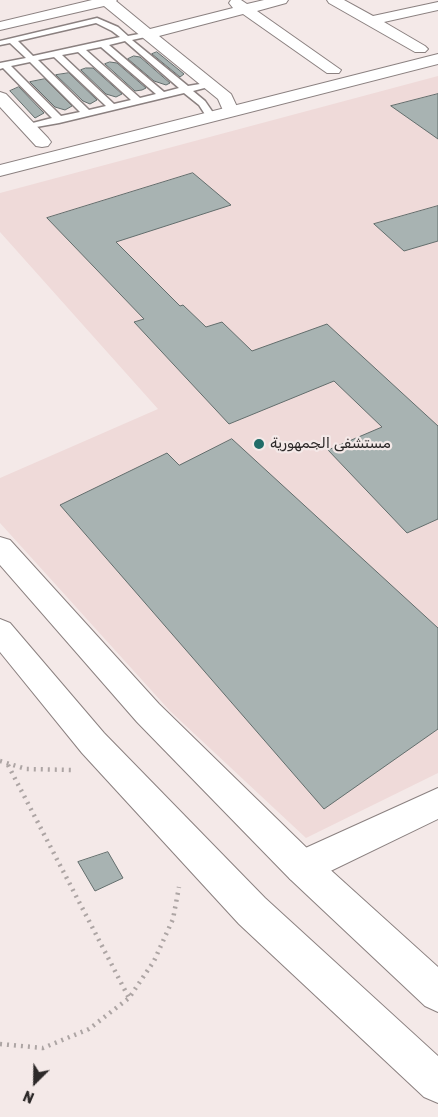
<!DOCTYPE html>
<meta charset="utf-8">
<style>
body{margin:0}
#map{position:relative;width:438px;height:1117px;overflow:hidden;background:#f4e9e8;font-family:Rubik,sans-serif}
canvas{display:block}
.north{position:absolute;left:10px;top:1057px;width:50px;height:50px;-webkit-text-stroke:4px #f4e9e8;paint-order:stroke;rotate:203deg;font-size:14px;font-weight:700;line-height:20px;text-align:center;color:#2d2929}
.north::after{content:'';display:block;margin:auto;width:18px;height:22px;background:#2d2929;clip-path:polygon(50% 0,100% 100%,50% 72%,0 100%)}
</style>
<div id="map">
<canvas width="438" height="1117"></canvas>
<div class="north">N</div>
</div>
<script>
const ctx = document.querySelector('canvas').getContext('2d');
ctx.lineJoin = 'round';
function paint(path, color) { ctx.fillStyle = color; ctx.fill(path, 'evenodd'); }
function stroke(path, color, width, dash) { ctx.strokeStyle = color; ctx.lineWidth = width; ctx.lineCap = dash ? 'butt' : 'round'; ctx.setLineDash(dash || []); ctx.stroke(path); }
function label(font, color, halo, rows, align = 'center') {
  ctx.font = font + ' Rubik,"Noto Sans Arabic",sans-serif'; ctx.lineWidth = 4.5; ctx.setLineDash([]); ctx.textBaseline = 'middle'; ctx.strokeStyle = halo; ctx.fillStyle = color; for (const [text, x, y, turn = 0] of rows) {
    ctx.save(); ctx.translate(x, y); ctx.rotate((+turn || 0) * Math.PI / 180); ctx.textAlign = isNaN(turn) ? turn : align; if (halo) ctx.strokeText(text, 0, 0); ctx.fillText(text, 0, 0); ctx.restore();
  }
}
paint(new Path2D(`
 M438,76v697l-132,65 -136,-127 -170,-188v-45l158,-69 -158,-177v-39z`), '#efdad9');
const building = new Path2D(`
 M157,52l27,22 -4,3 -28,-23z
 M134,56l6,1 30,26 -4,2 -12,-4 -26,-22z
 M110,62l7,1 29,25 -4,2 -7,1 -30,-27z
 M86,68h7l29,26 -6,3 -10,-3 -25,-24z
 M69,73l28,27 -7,4 -7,-3 -27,-26z
 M45,79l27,27 -7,4 -10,-3 -25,-25z
 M19,87l25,26 -9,5 -25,-27z
 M438,94v45l-47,-33z
 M193,173l38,32 -115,37 64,64 3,-1 23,22 16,-5 30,29 75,-27 111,102v93l-31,14 -79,-83 54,-23 -48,-46 -105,43 -95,-102 10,-3 -97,-101z
 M438,206v35l-34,10 -30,-27z
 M232,439l206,189v101l-114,80 -264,-304 107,-52 12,12z
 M108,852l15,26 -28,13 -17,-29z`);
paint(building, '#a8b3b2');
stroke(building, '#636e6d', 1);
const service = new Path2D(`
 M97,18l21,9 10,9 22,-4v4l-18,4 56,46 24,-4v4l-19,5 12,10 11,16 -2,2h-6l-9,-14 -15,-12 -125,30 -34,6v-4l27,-7 -49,-50 -3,1v-6l26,-5 -16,-15 -10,2v-4zM96,23l16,8 8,6 -87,19 -15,-15zM125,41l54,47 -15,4 -55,-47zM101,47l55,47 -16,4 -54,-48zM78,52l53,48 -17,4 -52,-49zM54,57l52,49 -17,4 -51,-50zM30,62l50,50 -19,4 -50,-50z`);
const minor = new Path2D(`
 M92,0h25l-1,1 34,28 83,-21 -4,-5 2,-3h10l6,4 17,-4h24l-2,3 -29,8 84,59 -2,3h-12l-84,-59 -84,22 72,58 8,17 -2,4h-12l-7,-16 -114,-93 -104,24v-8z
 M327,0h17l29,16 65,-14v8l-54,12 41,24 3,3 -3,3h-10l-86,-49z
 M0,92l6,2 42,44 3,4 -3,4 -6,1 -6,-1 -36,-39z
 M438,788v31l-124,60 -12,5 -12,-5 -5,-12 5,-12z`);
const primary = new Path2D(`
 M438,54v10l-438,112v-11z
 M0,537l10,3 149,164 155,151 124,112v45l-13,-6 -135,-127 -153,-157 -137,-157z
 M0,619l10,4 94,110 161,165 173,158v47l-14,-6 -185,-173 -157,-171 -82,-101z`);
stroke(service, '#8b8180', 3);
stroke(minor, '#8b8180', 2);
stroke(primary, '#8b8180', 2);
stroke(new Path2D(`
 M0,761l26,8 47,1
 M8,765l121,233
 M0,1044l43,4 46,-19 40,-31 25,-37 19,-42 6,-32`), '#ada5a4', 4.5, [2, 5]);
paint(service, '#fff');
paint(minor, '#fff');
paint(primary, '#fff');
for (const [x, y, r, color] of [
 [259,444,6,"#216c68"]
]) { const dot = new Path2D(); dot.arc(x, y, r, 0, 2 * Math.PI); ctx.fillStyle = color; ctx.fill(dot); stroke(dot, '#f4e9e8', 2); }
label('15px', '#2d2929', '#f4e9e8', [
 ["مستشفى الجمهورية",270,444]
], 'left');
</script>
